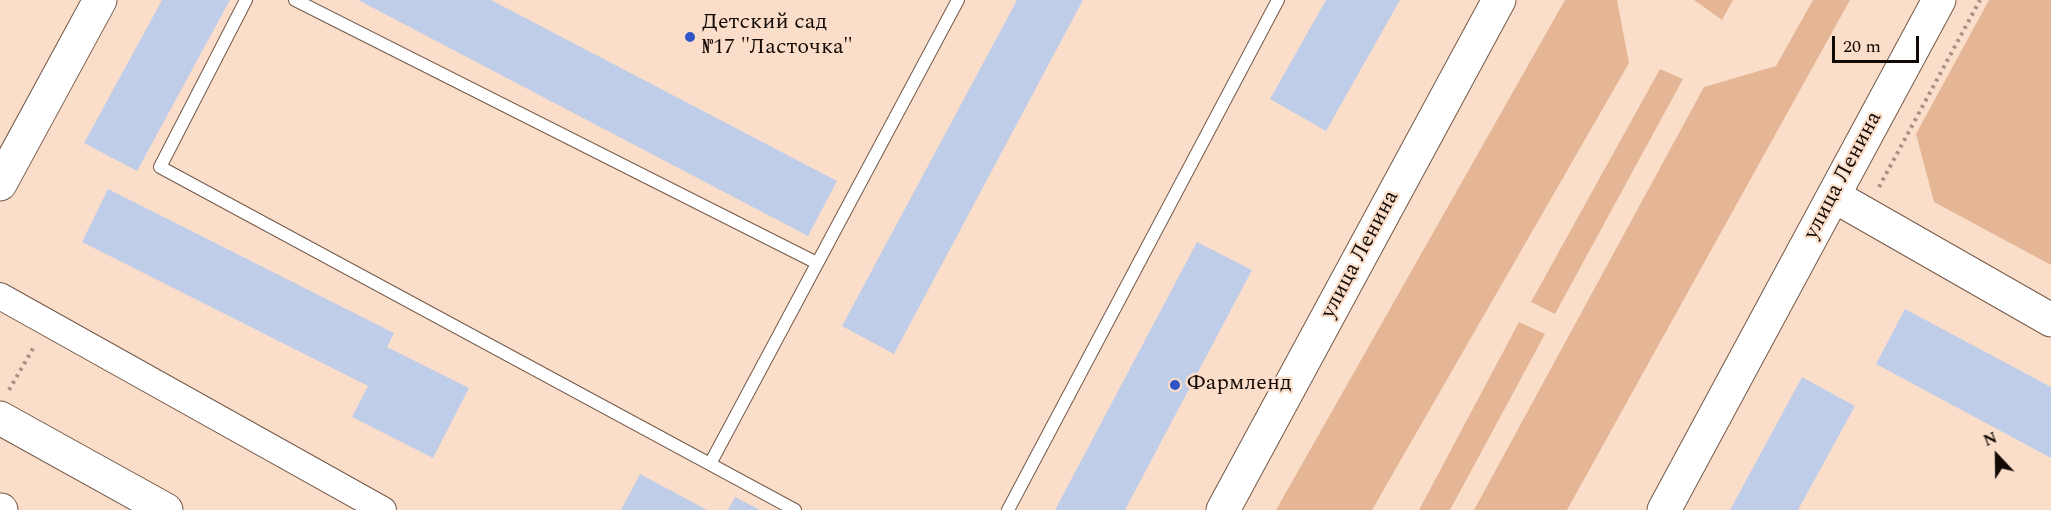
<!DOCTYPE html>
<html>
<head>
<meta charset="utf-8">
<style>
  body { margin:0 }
  #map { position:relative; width:2051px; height:510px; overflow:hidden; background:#fbdeca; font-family:Spectral,serif }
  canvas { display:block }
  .north { position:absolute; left:1967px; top:426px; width:60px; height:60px; -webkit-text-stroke:4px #fbdeca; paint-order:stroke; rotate:338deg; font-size:16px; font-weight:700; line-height:24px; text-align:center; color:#130a05 }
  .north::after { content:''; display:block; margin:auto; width:21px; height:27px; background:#130a05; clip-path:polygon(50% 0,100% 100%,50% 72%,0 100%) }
  .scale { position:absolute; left:1832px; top:36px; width:87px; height:27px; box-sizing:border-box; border:3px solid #130a05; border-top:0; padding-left:8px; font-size:18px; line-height:21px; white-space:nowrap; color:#130a05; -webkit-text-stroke:4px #fbdeca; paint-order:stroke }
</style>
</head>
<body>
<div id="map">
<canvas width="2051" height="510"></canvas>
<div class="north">N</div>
<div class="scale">20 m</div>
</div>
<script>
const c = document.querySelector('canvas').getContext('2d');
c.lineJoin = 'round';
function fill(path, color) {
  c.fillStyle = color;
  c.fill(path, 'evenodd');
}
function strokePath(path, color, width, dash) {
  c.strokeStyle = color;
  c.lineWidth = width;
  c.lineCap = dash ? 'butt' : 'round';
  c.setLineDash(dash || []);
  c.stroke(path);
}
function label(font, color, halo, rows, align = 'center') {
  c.font = font + ' Spectral,serif';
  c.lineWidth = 4.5;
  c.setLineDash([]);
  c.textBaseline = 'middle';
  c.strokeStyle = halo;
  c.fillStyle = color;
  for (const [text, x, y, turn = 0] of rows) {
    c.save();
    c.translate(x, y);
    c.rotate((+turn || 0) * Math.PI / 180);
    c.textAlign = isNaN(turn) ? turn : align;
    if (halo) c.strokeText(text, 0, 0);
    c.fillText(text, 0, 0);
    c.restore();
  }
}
const green = new Path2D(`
  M 1565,0 L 1617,0 L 1629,63 L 1372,510 L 1276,510 Z
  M 1694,0 L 1733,0 L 1722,20 Z
  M 1813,0 L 1850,0 L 1567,510 L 1474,510 L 1704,87 L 1776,66 Z
  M 1989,0 L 2051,0 L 2051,265 L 1934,202 L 1916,134 Z
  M 1660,69 L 1683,79 L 1555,314 L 1531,302 Z
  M 1519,322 L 1545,334 L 1450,510 L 1419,510 Z`);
const building = new Path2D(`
  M 162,0 L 230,0 L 137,171 L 84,143 Z
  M 358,0 L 491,0 L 837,181 L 808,236 Z
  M 1017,0 L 1083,0 L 894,354 L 842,326 Z
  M 1326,0 L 1400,0 L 1326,131 L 1270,99 Z
  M 108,189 L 394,333 L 387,347 L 469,388 L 433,458 L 352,417 L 368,386 L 82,242 Z
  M 1197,242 L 1252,270 L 1125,510 L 1055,510 Z
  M 1905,309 L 2051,387 L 2051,458 L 1876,364 Z
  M 1802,377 L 1855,406 L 1798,510 L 1730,510 Z
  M 640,474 L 707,510 L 621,510 Z
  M 735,497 L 760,510 L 728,510 Z`);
const path = new Path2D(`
  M 1879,187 L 1980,0
  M 9,390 L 35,345`);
const lane = new Path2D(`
  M 246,0 L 160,167 L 795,510
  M 295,0 L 817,263
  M 710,464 L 958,0
  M 1008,510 L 1278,0`);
const street = new Path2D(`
  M 0,296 L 383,510`);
const secondary = new Path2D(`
  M 0,184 L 100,0
  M 1834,196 L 2051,320
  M 0,418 L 166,510
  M 0,510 L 1,510
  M 1223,510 L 1499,0
  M 1664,510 L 1939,0`);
const markers = [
  [690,37,6,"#3154c4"],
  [1175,385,6,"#3154c4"]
];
const poiNames = [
  ["Детский сад",702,24],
  ["№17 \"Ласточка\"",702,49],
  ["Фармленд",1187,385]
];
const streetNames = [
  ["улица Ленина",1844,176,-62],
  ["улица Ленина",1361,255,-62]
];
fill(green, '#e4b696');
fill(building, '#c0cde9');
strokePath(lane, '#725948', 14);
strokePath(street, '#725948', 28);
strokePath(secondary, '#725948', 35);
strokePath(path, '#a69182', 4, [3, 4.5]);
strokePath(lane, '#fff', 12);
strokePath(street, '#fff', 26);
strokePath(secondary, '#fff', 33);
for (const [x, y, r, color] of markers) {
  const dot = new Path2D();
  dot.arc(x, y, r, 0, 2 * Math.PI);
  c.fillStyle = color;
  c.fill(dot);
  strokePath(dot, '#fbdeca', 2);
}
label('22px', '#130a05', '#fbdeca', poiNames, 'left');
label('22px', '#130a05', '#fbdeca', streetNames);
</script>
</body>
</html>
